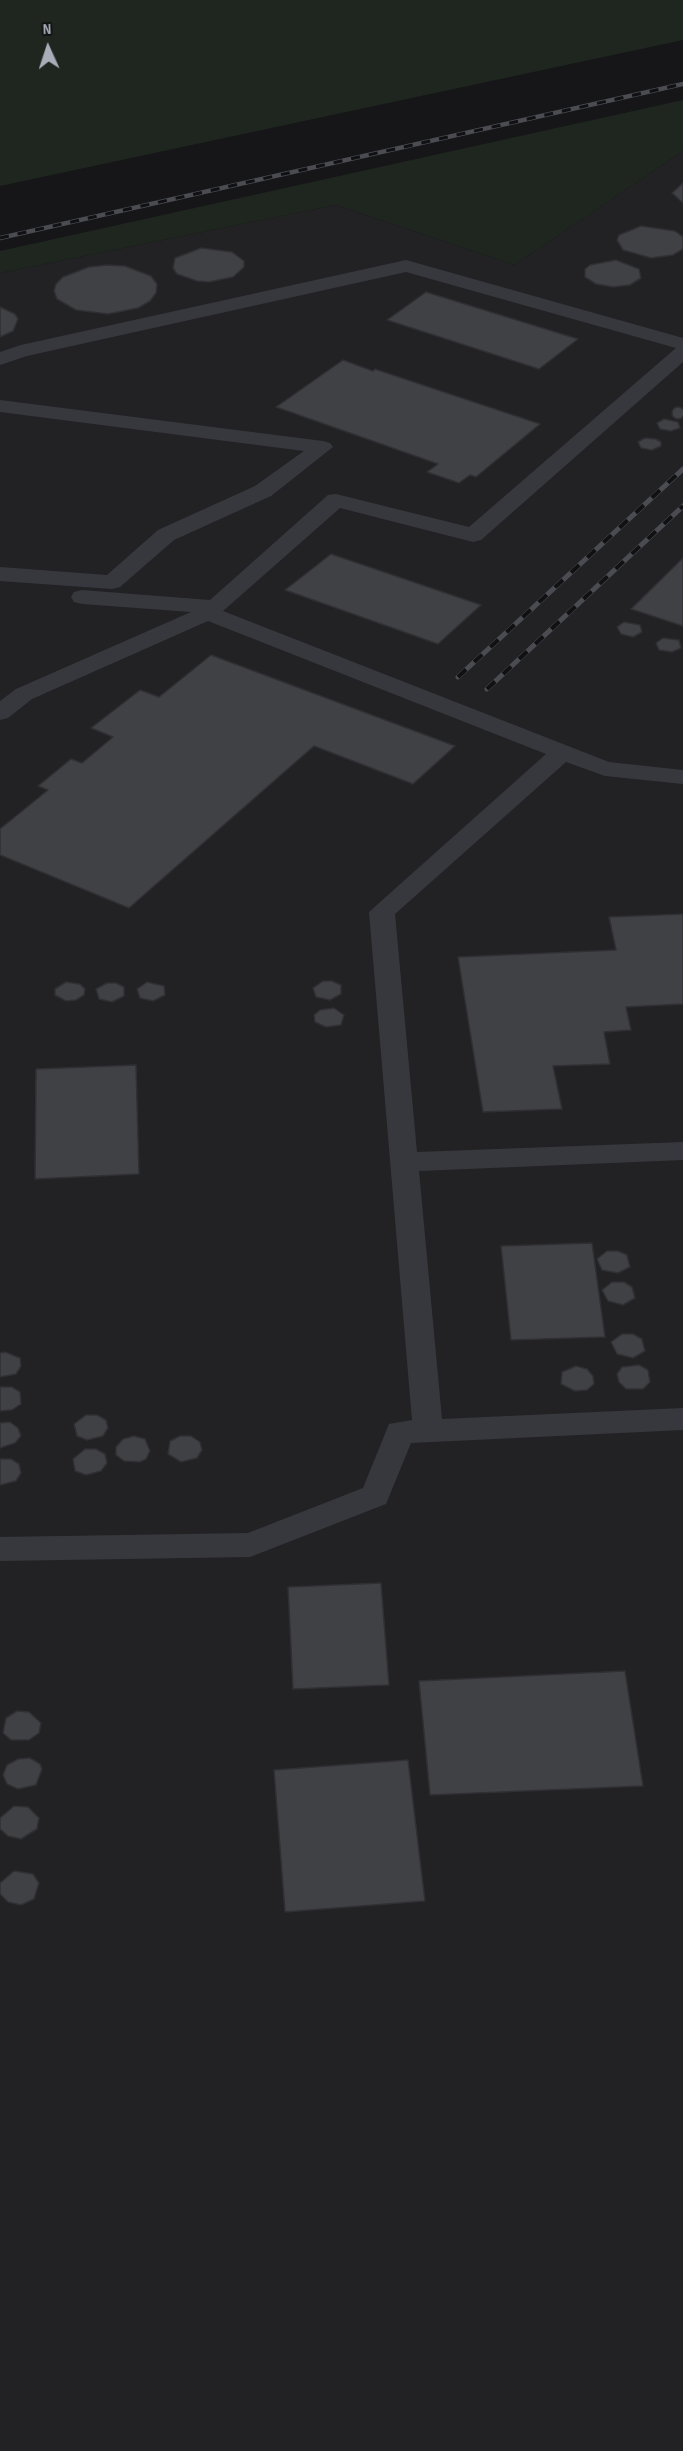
<!DOCTYPE html>
<html>
<head>
<meta charset="utf-8">
<style>
  body { margin:0 }
  #map { position:relative; width:683px; height:2451px; overflow:hidden; background:#161618; font-family:"Sofia Sans Condensed",sans-serif }
  canvas { display:block }
  .north { position:absolute; left:18px; top:18px; width:60px; height:60px; -webkit-text-stroke:4px #111113; paint-order:stroke; rotate:357deg; font-size:16px; font-weight:700; line-height:24px; text-align:center; color:#a8adb8 }
  .north::after { content:''; display:block; margin:auto; width:21px; height:27px; background:#a8adb8; clip-path:polygon(50% 0,100% 100%,50% 72%,0 100%) }
</style>
</head>
<body>
<div id="map">
<canvas width="683" height="2451"></canvas>
<div class="north">N</div>
</div>
<script>
const c = document.querySelector('canvas').getContext('2d');
c.lineJoin = 'round';
function fill(path, color) {
  c.fillStyle = color;
  c.fill(path, 'evenodd');
}
function strokePath(path, color, width, dash) {
  c.strokeStyle = color;
  c.lineWidth = width;
  c.lineCap = dash ? 'butt' : 'round';
  c.setLineDash(dash || []);
  c.stroke(path);
}
const built = new Path2D(`
  M 683,151 L 683,2451 L 0,2451 L 0,273 L 336,205 L 514,265 Z`);
const green = new Path2D(`
  M 0,0 L 683,0 L 683,40 L 0,186 Z
  M 683,100 L 683,151 L 514,265 L 336,205 L 0,273 L 0,251 Z`);
const building = new Path2D(`
  M 683,183 L 683,203 L 672,193 Z
  M 641,226 L 675,231 L 683,237 L 683,249 L 673,255 L 651,258 L 623,250 L 617,240 L 619,235 Z
  M 201,248 L 232,252 L 244,261 L 244,267 L 233,277 L 209,282 L 197,281 L 177,274 L 173,268 L 175,258 Z
  M 616,260 L 639,269 L 641,278 L 630,285 L 613,287 L 596,284 L 585,277 L 585,269 L 590,265 Z
  M 107,265 L 125,266 L 151,276 L 157,284 L 156,293 L 150,301 L 138,308 L 108,314 L 76,310 L 57,299 L 54,291 L 56,284 L 63,277 L 89,267 Z
  M 426,292 L 578,339 L 539,369 L 387,320 Z
  M 0,307 L 15,314 L 18,319 L 13,331 L 0,337 Z
  M 343,360 L 373,371 L 375,369 L 540,424 L 476,477 L 470,475 L 459,483 L 427,472 L 438,464 L 276,407 Z
  M672 413a6 6 0 1 1 12 0a6 6 0 1 1-12 0Z
  M 664,419 L 678,422 L 680,428 L 671,431 L 660,429 L 657,423 Z
  M 645,438 L 656,439 L 661,442 L 661,446 L 652,450 L 641,448 L 638,442 Z
  M 331,554 L 481,605 L 438,644 L 285,590 Z
  M 683,558 L 683,626 L 631,609 Z
  M 624,622 L 640,625 L 642,632 L 633,637 L 621,634 L 617,627 Z
  M 663,638 L 679,640 L 681,648 L 672,652 L 659,650 L 656,643 Z
  M 211,655 L 455,746 L 413,784 L 314,746 L 129,908 L 0,855 L 0,829 L 48,790 L 38,786 L 71,759 L 82,763 L 113,737 L 91,728 L 140,690 L 159,697 Z
  M 683,914 L 683,1004 L 626,1007 L 631,1030 L 604,1032 L 610,1064 L 553,1066 L 562,1109 L 483,1112 L 458,957 L 616,950 L 609,917 Z
  M 323,981 L 332,981 L 341,985 L 341,994 L 330,1000 L 316,997 L 313,988 Z
  M 66,982 L 80,984 L 85,989 L 84,995 L 76,1000 L 66,1001 L 55,995 L 55,989 Z
  M 147,982 L 164,986 L 165,995 L 153,1001 L 140,998 L 137,989 Z
  M 107,983 L 116,983 L 124,987 L 124,996 L 112,1002 L 99,999 L 96,989 Z
  M 334,1008 L 344,1015 L 341,1025 L 326,1027 L 315,1022 L 314,1015 L 320,1010 Z
  M 136,1065 L 139,1174 L 35,1179 L 36,1069 Z
  M 592,1243 L 605,1337 L 511,1340 L 501,1246 Z
  M 607,1251 L 618,1251 L 627,1255 L 630,1267 L 618,1273 L 602,1270 L 597,1259 Z
  M 612,1282 L 624,1282 L 632,1287 L 635,1298 L 623,1305 L 608,1301 L 602,1290 Z
  M 622,1334 L 633,1334 L 642,1339 L 645,1351 L 633,1358 L 617,1354 L 611,1342 Z
  M 5,1352 L 20,1358 L 21,1366 L 16,1374 L 0,1377 L 0,1353 Z
  M 639,1365 L 648,1370 L 650,1382 L 643,1389 L 626,1389 L 619,1382 L 617,1374 L 622,1367 Z
  M 576,1366 L 587,1369 L 593,1376 L 594,1384 L 587,1390 L 575,1391 L 561,1384 L 562,1372 Z
  M 0,1387 L 12,1387 L 20,1392 L 21,1404 L 12,1410 L 0,1411 Z
  M 86,1415 L 97,1415 L 106,1420 L 108,1428 L 103,1436 L 87,1440 L 77,1436 L 74,1424 Z
  M 10,1422 L 18,1428 L 21,1436 L 15,1443 L 0,1448 L 0,1423 Z
  M 134,1436 L 145,1439 L 150,1451 L 146,1459 L 140,1462 L 124,1461 L 116,1455 L 116,1447 L 123,1439 Z
  M 180,1436 L 191,1436 L 200,1442 L 202,1450 L 197,1458 L 181,1462 L 168,1454 L 170,1441 Z
  M 85,1449 L 96,1449 L 105,1454 L 107,1463 L 101,1471 L 86,1475 L 75,1471 L 73,1459 Z
  M 0,1459 L 11,1459 L 19,1464 L 21,1473 L 16,1481 L 0,1485 Z
  M 381,1583 L 389,1685 L 293,1689 L 288,1587 Z
  M 625,1671 L 643,1786 L 430,1795 L 419,1681 Z
  M 17,1711 L 29,1712 L 41,1723 L 39,1733 L 29,1740 L 11,1740 L 3,1733 L 6,1718 Z
  M 30,1758 L 40,1764 L 42,1769 L 36,1785 L 18,1789 L 7,1784 L 3,1775 L 7,1765 L 18,1759 Z
  M 408,1760 L 425,1901 L 285,1912 L 274,1770 Z
  M 14,1806 L 28,1807 L 39,1818 L 37,1829 L 21,1839 L 8,1836 L 0,1829 L 0,1818 Z
  M 14,1871 L 33,1874 L 39,1883 L 34,1899 L 21,1905 L 8,1902 L 0,1894 L 0,1883 Z`);
const lane = new Path2D(`
  M 406,260 L 683,338 L 683,362 L 481,540 L 473,542 L 340,508 L 223,611 L 609,762 L 683,770 L 683,784 L 605,776 L 566,762 L 395,914 L 417,1152 L 683,1142 L 683,1160 L 419,1171 L 442,1419 L 683,1408 L 683,1430 L 411,1443 L 386,1504 L 250,1557 L 0,1561 L 0,1537 L 248,1533 L 363,1488 L 389,1424 L 412,1420 L 369,912 L 546,754 L 208,621 L 32,699 L 8,718 L 0,720 L 0,701 L 16,689 L 191,612 L 82,604 L 74,602 L 71,597 L 74,592 L 82,590 L 210,600 L 328,495 L 336,494 L 469,527 L 676,348 L 406,272 L 27,356 L 0,365 L 0,352 L 21,345 Z
  M 0,400 L 323,441 L 330,443 L 333,447 L 271,496 L 174,540 L 120,587 L 112,589 L 0,581 L 0,567 L 107,575 L 158,530 L 255,486 L 304,451 L 0,412 Z`);
const railFar1 = new Path2D(`
  M 0,238 L 683,84`);
const rail = new Path2D(`
  M 458,677 L 683,469
  M 487,689 L 683,506`);
fill(built, '#222225');
fill(green, '#1e261f');
fill(building, '#404145');
strokePath(building, '#303034', 1.5);
fill(lane, '#37383d');
strokePath(railFar1, '#4a4c52', 4.5);
strokePath(rail, '#4a4c52', 5);
strokePath(railFar1, '#111113', 3, [9]);
strokePath(rail, '#111113', 4, [11]);
</script>
</body>
</html>
